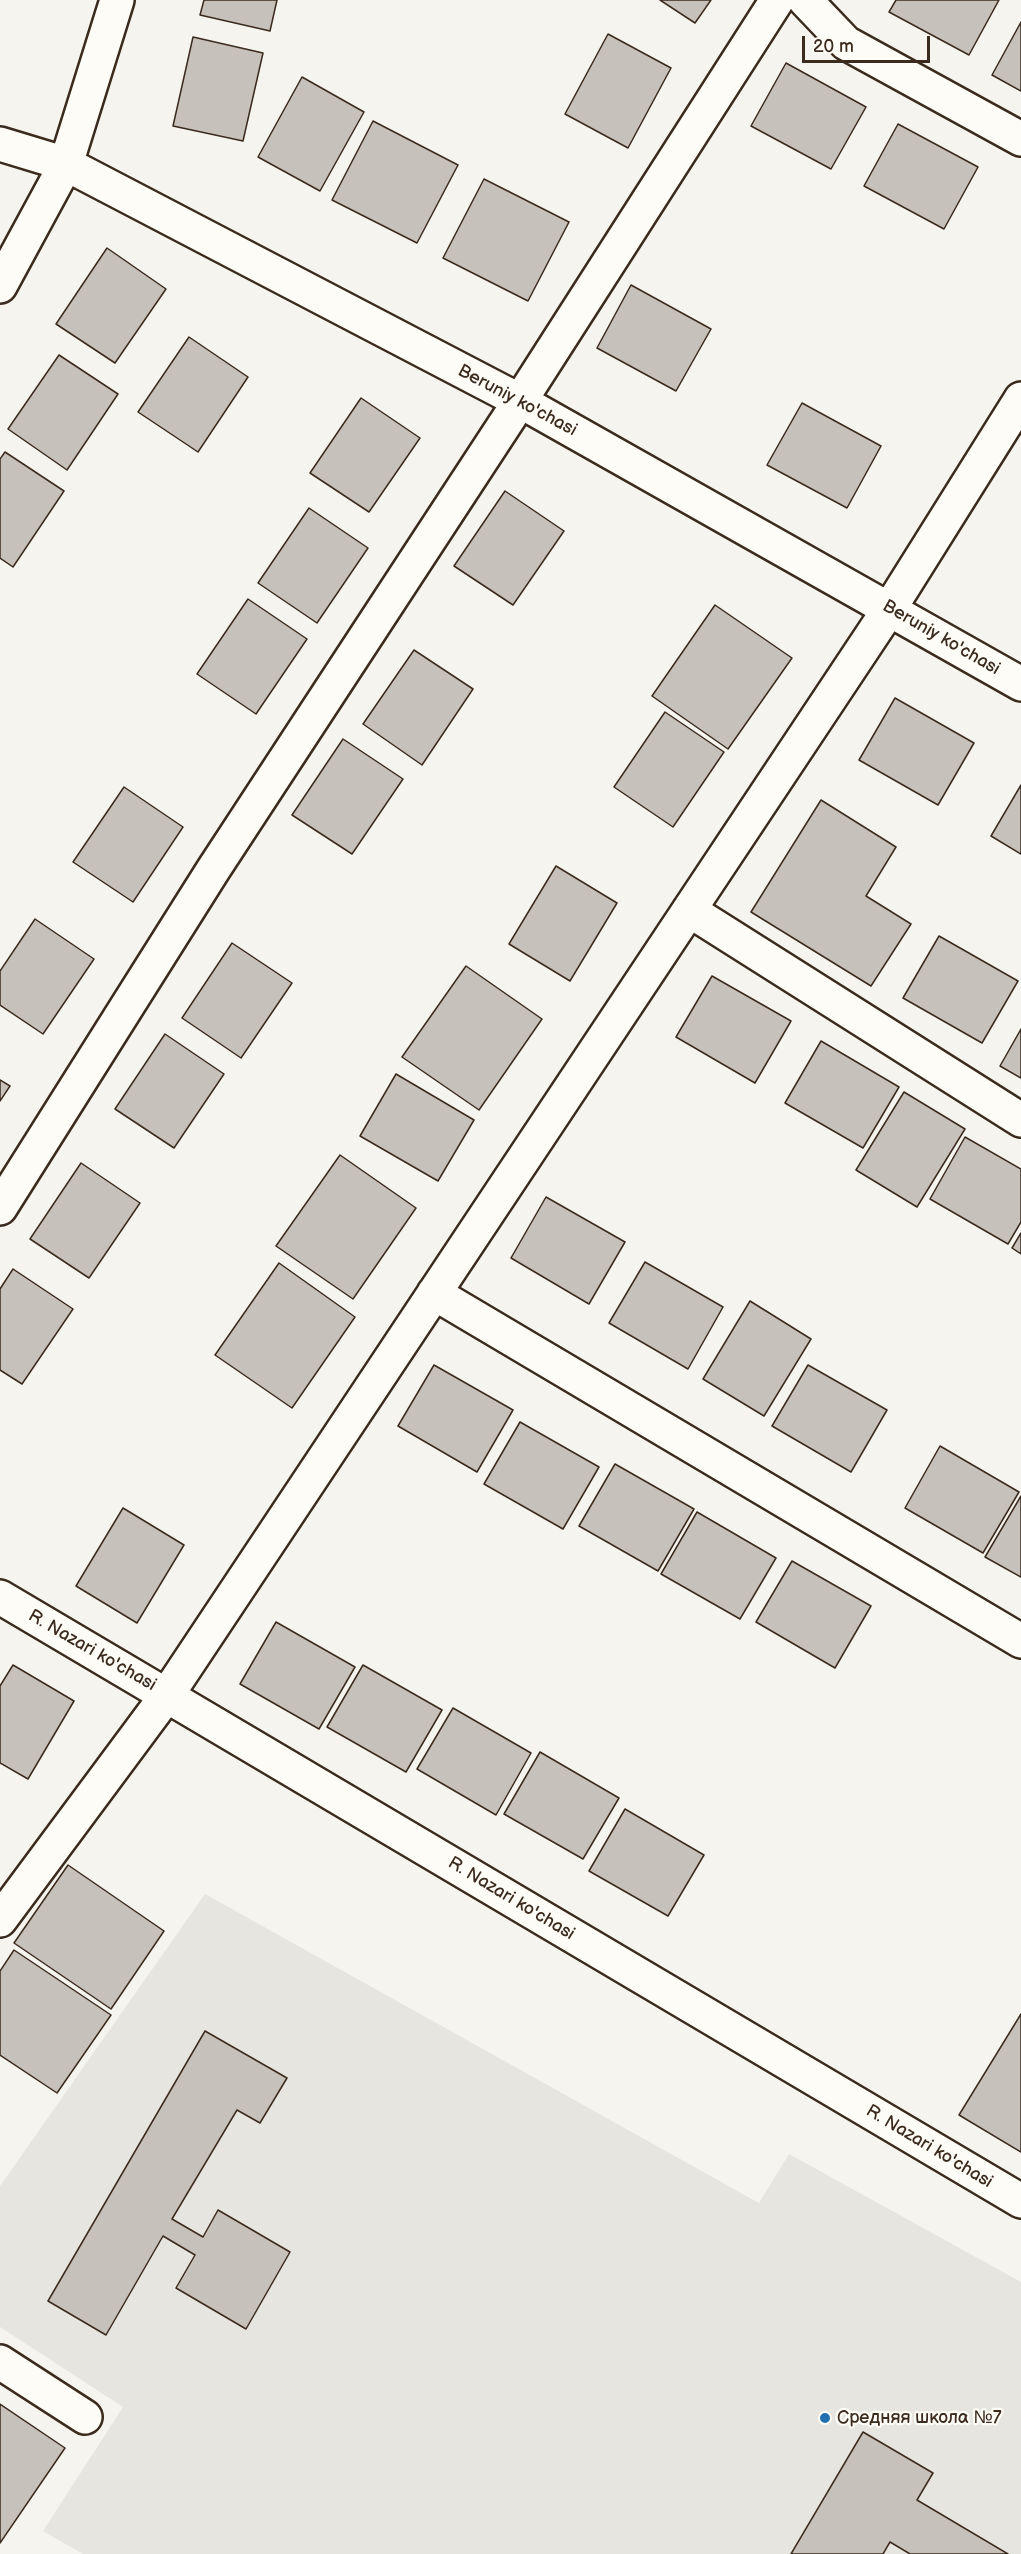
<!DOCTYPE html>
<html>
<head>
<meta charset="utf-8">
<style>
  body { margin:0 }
  #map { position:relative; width:1021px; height:2554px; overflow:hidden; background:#f5f4ee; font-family:"Balsamiq Sans",sans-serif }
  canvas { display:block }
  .scale { position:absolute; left:802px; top:36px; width:128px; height:27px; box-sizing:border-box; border:3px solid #3b2a1e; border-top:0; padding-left:8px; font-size:18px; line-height:21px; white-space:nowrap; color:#3b2a1e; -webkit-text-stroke:4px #fdfcf7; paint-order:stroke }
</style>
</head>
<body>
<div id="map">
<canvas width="1021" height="2554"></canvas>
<div class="scale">20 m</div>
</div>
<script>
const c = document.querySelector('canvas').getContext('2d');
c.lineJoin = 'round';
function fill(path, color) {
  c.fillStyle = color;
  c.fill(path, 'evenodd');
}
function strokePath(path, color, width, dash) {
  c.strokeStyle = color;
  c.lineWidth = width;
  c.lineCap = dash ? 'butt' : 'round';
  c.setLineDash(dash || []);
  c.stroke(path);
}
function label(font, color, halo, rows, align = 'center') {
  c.font = font + ' "Balsamiq Sans",sans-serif';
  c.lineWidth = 4.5;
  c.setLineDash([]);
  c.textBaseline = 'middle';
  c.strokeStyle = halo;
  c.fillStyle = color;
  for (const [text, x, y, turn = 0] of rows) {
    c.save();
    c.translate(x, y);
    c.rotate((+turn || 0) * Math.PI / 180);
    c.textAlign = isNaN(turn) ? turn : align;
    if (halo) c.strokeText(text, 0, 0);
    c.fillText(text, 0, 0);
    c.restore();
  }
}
const built = new Path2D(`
  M 205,1894 L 759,2203 L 789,2154 L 1021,2282 L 1021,2554 L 83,2554 L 43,2531 L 123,2407 L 0,2327 L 0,2186 Z`);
const building = new Path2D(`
  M 204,0 L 277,0 L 270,31 L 200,15 Z
  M 660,0 L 711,0 L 695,23 Z
  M 896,0 L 999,0 L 969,55 L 889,12 Z
  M 1021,22 L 1021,91 L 992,75 Z
  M 608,34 L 671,68 L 628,148 L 565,114 Z
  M 193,37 L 263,53 L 243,141 L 173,126 Z
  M 786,63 L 866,107 L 831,169 L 751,126 Z
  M 302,77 L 364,112 L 320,191 L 258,157 Z
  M 373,121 L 458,165 L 417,243 L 332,200 Z
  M 898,124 L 978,167 L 944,229 L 864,186 Z
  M 484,179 L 569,222 L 528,301 L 443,258 Z
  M 107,248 L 166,289 L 115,363 L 56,324 Z
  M 631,285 L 711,329 L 676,391 L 597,348 Z
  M 189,337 L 248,377 L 198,452 L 138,412 Z
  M 59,355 L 118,394 L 67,470 L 8,429 Z
  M 361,398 L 420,438 L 369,512 L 310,473 Z
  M 802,403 L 881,446 L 847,508 L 767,465 Z
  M 5,452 L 64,491 L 13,567 L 0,558 L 0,459 Z
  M 505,491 L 564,531 L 513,605 L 454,566 Z
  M 309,508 L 368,548 L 317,623 L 258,583 Z
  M 248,599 L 307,639 L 256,714 L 197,674 Z
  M 715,605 L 792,658 L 728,749 L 652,696 Z
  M 414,650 L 473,689 L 422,765 L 363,724 Z
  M 895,698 L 974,743 L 938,805 L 859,760 Z
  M 665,712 L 724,752 L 673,827 L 614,787 Z
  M 343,739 L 403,779 L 352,854 L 292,815 Z
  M 1021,785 L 1021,854 L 991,836 Z
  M 124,787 L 183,827 L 133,902 L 73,862 Z
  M 821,800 L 896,847 L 866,896 L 911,924 L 871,986 L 751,912 Z
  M 556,866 L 617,903 L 570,981 L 509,944 Z
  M 35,919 L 94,959 L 43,1034 L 0,1005 L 0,971 Z
  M 939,936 L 1018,981 L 982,1043 L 903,998 Z
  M 232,943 L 292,983 L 241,1058 L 182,1018 Z
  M 466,966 L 542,1019 L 479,1110 L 402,1057 Z
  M 712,976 L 791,1021 L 755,1083 L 676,1037 Z
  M 1021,1029 L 1021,1078 L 1000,1066 Z
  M 165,1034 L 224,1074 L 174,1148 L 115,1109 Z
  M 821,1041 L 899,1087 L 863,1148 L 785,1103 Z
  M 396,1074 L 474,1120 L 438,1181 L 360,1136 Z
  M 0,1080 L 10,1086 L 0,1101 Z
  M 904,1092 L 965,1129 L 917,1207 L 856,1170 Z
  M 965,1137 L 1021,1169 L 1021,1222 L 1008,1244 L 930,1199 Z
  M 340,1155 L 416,1208 L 353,1299 L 276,1246 Z
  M 81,1163 L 140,1203 L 89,1278 L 30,1239 Z
  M 546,1197 L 625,1242 L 589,1304 L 511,1258 Z
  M 1021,1233 L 1021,1254 L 1012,1248 Z
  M 645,1262 L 723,1307 L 688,1369 L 609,1323 Z
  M 279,1263 L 355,1317 L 292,1408 L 215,1355 Z
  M 13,1269 L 73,1309 L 22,1384 L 0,1370 L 0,1289 Z
  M 750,1301 L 811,1339 L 764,1416 L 703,1379 Z
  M 434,1365 L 513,1410 L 477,1472 L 398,1426 Z
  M 808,1365 L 887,1410 L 851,1472 L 772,1426 Z
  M 520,1422 L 599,1467 L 563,1529 L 484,1484 Z
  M 940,1446 L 1019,1492 L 983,1553 L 905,1508 Z
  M 615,1464 L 694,1509 L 658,1571 L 579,1526 Z
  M 1021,1496 L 1021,1577 L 985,1557 Z
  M 123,1508 L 184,1545 L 137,1623 L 76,1586 Z
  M 697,1512 L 776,1558 L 740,1619 L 661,1574 Z
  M 792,1561 L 871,1606 L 835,1668 L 756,1622 Z
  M 276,1622 L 355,1667 L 319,1729 L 240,1684 Z
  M 13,1665 L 74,1701 L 28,1779 L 0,1763 L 0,1686 Z
  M 363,1665 L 442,1710 L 406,1772 L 327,1727 Z
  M 453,1708 L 531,1753 L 496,1815 L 417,1769 Z
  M 540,1752 L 619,1798 L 583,1859 L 504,1814 Z
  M 625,1809 L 704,1855 L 668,1916 L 589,1871 Z
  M 68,1865 L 164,1931 L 111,2009 L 14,1943 Z
  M 14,1950 L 111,2015 L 57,2093 L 0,2055 L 0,1971 Z
  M 1021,2014 L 1021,2152 L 959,2115 Z
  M 205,2031 L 287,2078 L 260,2123 L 237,2110 L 172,2219 L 203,2237 L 218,2210 L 290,2252 L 246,2329 L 176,2288 L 195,2255 L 163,2236 L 106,2335 L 48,2301 Z
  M 0,2404 L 65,2448 L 0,2543 Z
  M 863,2432 L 933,2473 L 917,2500 L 1008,2554 L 910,2554 L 890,2542 L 883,2554 L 791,2554 Z`);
const minor = new Path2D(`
  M 805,0 L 846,43 L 1021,139
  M 0,286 L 66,164 L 117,0
  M 689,910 L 1021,1120
  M 0,1208 L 213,870 L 520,401 L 777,0
  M 434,1293 L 1021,1641
  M 0,1597 L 1021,2201
  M 0,1920 L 167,1695 L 890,608 L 1021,399
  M 0,2362 L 85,2417`);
const tertiary = new Path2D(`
  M 0,144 L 66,164 L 520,401 L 1021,684`);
const markers = [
  [825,2418,6,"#1f6fb2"]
];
const streetNames = [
  ["Beruniy ko'chasi",517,401,28],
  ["Beruniy ko'chasi",941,638,30],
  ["R. Nazari ko'chasi",92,1651,30],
  ["R. Nazari ko'chasi",511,1899,31],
  ["R. Nazari ko'chasi",929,2147,31]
];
const poiNames = [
  ["Средняя школа №7",837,2418]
];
fill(built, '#e7e5df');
fill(building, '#c7c1bb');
strokePath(building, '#3b2a1e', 1.5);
strokePath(minor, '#3b2a1e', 38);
strokePath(tertiary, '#3b2a1e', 38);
strokePath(minor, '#fdfcf7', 33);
strokePath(tertiary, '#fdfcf7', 33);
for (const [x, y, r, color] of markers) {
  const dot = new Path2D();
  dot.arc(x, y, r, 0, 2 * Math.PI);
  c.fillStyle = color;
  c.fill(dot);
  strokePath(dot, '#fdfcf7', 2);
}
label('18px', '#3b2a1e', '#fdfcf7', streetNames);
label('18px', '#3b2a1e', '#fdfcf7', poiNames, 'left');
</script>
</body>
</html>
